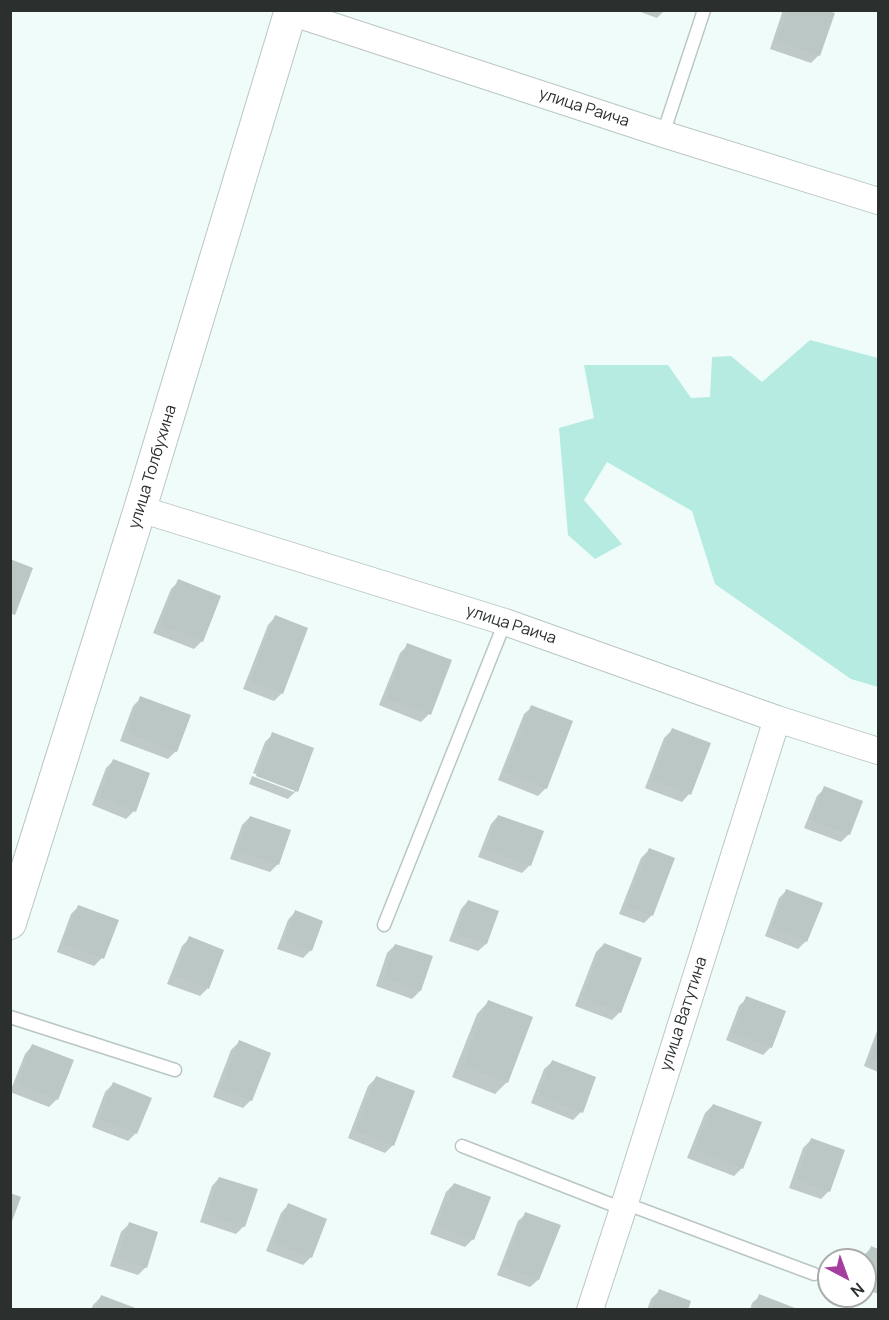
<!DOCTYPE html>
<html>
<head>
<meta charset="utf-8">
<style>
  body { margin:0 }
  #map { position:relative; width:889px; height:1320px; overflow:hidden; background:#effcf9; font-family:Manrope,sans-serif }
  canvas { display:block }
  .frame { position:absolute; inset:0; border:12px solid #2b302f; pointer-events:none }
  .north { position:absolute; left:817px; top:1248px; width:60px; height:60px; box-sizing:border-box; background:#fff; border:2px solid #aaacac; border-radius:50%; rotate:139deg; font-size:16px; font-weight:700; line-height:24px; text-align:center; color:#2b302f }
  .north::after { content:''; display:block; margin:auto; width:21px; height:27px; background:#a63ea0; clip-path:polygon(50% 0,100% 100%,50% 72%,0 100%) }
</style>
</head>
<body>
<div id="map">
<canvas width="889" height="1320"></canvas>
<div class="frame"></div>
<div class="north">N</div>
</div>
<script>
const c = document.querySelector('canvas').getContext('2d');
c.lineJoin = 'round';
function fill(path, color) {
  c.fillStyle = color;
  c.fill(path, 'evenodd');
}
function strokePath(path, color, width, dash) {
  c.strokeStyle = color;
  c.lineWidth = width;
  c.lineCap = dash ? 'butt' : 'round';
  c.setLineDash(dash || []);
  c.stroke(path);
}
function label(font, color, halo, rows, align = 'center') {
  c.font = font + ' Manrope,sans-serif';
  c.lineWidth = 4.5;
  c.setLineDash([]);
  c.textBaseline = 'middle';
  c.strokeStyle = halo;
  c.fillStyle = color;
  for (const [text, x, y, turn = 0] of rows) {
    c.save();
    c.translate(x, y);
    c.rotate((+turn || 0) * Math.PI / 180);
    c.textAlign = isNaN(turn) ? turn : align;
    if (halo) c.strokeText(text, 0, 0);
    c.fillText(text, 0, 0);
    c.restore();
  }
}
const green = new Path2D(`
  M 810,340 L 878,358 L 878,687 L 851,679 L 715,584 L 692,511 L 607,462 L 584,500 L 622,544 L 595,559 L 568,535 L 559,428 L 594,418 L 584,365 L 668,365 L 691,398 L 710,397 L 712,357 L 731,356 L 762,382 Z`);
const shadow = new Path2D(`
  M 635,10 L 665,10 L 657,18 Z
  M 783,10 L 821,10 L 819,55 L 811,63 L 770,49 Z
  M 179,581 L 202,641 L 194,649 L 153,633 L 171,589 Z
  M 275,617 L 282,693 L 274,701 L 243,689 L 268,625 Z
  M 408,645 L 429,714 L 421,722 L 379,705 L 400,653 Z
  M 141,698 L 176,751 L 168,759 L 120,741 L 133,706 Z
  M 532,707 L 546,788 L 538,796 L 498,780 L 524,714 Z
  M 672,730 L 689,794 L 682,802 L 645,788 L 664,738 Z
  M 273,734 L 296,791 L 288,799 L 249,784 L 252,776 L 294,792 L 294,789 L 253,773 L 265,742 Z
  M 114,760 L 134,811 L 126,819 L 92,805 L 106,768 Z
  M 825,788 L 849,834 L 841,842 L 804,828 L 817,796 Z
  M 498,816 L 530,865 L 522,873 L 478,857 L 491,824 Z
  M 250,817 L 278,864 L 270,872 L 230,859 L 242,825 Z
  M 649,850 L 674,859 L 651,916 L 644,923 L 619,914 L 641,858 Z
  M 787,890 L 806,941 L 798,949 L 765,936 L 779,898 Z
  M 468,901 L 497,912 L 486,944 L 478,951 L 449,941 L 461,909 Z
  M 79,906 L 117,921 L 102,958 L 94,966 L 57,952 L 71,914 Z
  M 295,912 L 311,950 L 303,958 L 277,949 L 288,920 Z
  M 190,938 L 222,950 L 207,989 L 200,996 L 167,984 L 182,946 Z
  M 604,944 L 620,1012 L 612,1020 L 575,1006 L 596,952 Z
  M 395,945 L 431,957 L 420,991 L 412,999 L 376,986 L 387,953 Z
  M 747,998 L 771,1047 L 763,1055 L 726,1040 L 739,1006 Z
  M 488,1002 L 507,1082 L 495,1094 L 452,1077 L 477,1014 Z
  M 878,1028 L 878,1072 L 864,1066 Z
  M 239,1042 L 251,1100 L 243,1108 L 213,1097 L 231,1050 Z
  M 32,1046 L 57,1099 L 49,1107 L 10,1092 L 25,1054 Z
  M 552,1062 L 581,1112 L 573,1120 L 531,1103 L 544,1069 Z
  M 376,1078 L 393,1145 L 385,1153 L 348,1138 L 368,1086 Z
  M 113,1084 L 136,1133 L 128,1141 L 92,1127 L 105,1092 Z
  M 713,1105 L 742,1168 L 734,1176 L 687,1158 L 705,1113 Z
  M 811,1140 L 829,1191 L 821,1199 L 789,1188 L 803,1148 Z
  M 219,1178 L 244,1226 L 236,1234 L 200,1222 L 212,1186 Z
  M 454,1184 L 473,1239 L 465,1247 L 430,1234 L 446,1192 Z
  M 288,1205 L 311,1257 L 303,1265 L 266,1251 L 281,1213 Z
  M 526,1214 L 538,1280 L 530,1287 L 497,1275 L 518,1221 Z
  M 129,1224 L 146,1267 L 138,1275 L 110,1266 L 121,1232 Z
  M 871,1248 L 878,1250 L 878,1294 L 865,1289 L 865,1260 L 862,1260 L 863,1256 Z
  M 659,1291 L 686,1310 L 647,1310 L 651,1299 Z
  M 760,1296 L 793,1310 L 750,1310 L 752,1303 Z
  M 101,1297 L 134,1309 L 91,1310 L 93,1305 Z`);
const building = new Path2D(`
  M 787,10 L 826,10 L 835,13 L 820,56 L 777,41 Z
  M 10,559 L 33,568 L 15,615 L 10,613 Z
  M 178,579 L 221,596 L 203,642 L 160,625 Z
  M 275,615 L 308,628 L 283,694 L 250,681 Z
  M 407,643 L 452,660 L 431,715 L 386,698 Z
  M 140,696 L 191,715 L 177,752 L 127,733 Z
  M 531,705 L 573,721 L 547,789 L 505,773 Z
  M 672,728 L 711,743 L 691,795 L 652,780 Z
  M 272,732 L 314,748 L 298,792 L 256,776 Z
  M 113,759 L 150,773 L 136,812 L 99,797 Z
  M 824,786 L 863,801 L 850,835 L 811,820 Z
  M 498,815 L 544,831 L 531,866 L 485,850 Z
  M 250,816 L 291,830 L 279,865 L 237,851 Z
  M 649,848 L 675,858 L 653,916 L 626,906 Z
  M 786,889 L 823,903 L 807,942 L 771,928 Z
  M 468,900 L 499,911 L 487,944 L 456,934 Z
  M 78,905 L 119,920 L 104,959 L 63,944 Z
  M 295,910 L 323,921 L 312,951 L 284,941 Z
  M 189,936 L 224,950 L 209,989 L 174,976 Z
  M 604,943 L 642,958 L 621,1013 L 582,998 Z
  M 395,944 L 433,956 L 421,991 L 383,978 Z
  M 746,996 L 786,1011 L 772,1048 L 732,1033 Z
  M 488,1000 L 533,1017 L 508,1083 L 463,1066 Z
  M 878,1038 L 878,1061 L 871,1058 Z
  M 239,1040 L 271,1053 L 252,1101 L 220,1089 Z
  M 32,1044 L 74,1060 L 58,1100 L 17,1084 Z
  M 552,1060 L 596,1077 L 583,1113 L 538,1096 Z
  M 376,1076 L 415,1091 L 394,1146 L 355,1131 Z
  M 113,1082 L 152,1098 L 137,1134 L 99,1119 Z
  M 713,1104 L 762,1122 L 743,1169 L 694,1150 Z
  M 811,1138 L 845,1150 L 830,1192 L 796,1180 Z
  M 219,1177 L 258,1189 L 245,1227 L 207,1215 Z
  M 454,1183 L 491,1197 L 474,1240 L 437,1226 Z
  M 10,1193 L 21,1197 L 11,1224 L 10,1224 Z
  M 288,1203 L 327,1219 L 312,1258 L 273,1243 Z
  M 525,1212 L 561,1225 L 539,1280 L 504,1267 Z
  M 129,1222 L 158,1232 L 147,1268 L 117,1259 Z
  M 871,1246 L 878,1249 L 878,1284 L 865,1279 L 865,1262 Z
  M 659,1289 L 691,1301 L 688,1310 L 651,1310 Z
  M 759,1294 L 795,1308 L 794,1310 L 753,1310 Z
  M 101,1295 L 138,1309 L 138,1310 L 95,1310 Z`);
const service = new Path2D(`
  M 663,134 L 704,10
  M 384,925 L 505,622
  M 10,1017 L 175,1070
  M 462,1146 L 623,1209
  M 624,1203 L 814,1274`);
const minor = new Path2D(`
  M 290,12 L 663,134 L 878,201
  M 140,509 L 505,622 L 777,719 L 878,751
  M 590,1310 L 623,1209 L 777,719`);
const tertiary = new Path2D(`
  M 10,923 L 140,509 L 291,10`);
const streetNames = [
  ["улица Раича",584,108,18],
  ["улица Толбухина",153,467,-73],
  ["улица Раича",511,625,18],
  ["улица Ватутина",684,1014,-72]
];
fill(green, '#b5ebe0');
fill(shadow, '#0003');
fill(building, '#bac7c4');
strokePath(service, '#b9c6c3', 15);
strokePath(minor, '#b9c6c3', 28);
strokePath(tertiary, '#b9c6c3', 34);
strokePath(service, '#fff', 12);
strokePath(minor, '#fff', 26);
strokePath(tertiary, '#fff', 32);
label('16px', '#2b302f', '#fff', streetNames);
</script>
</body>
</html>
